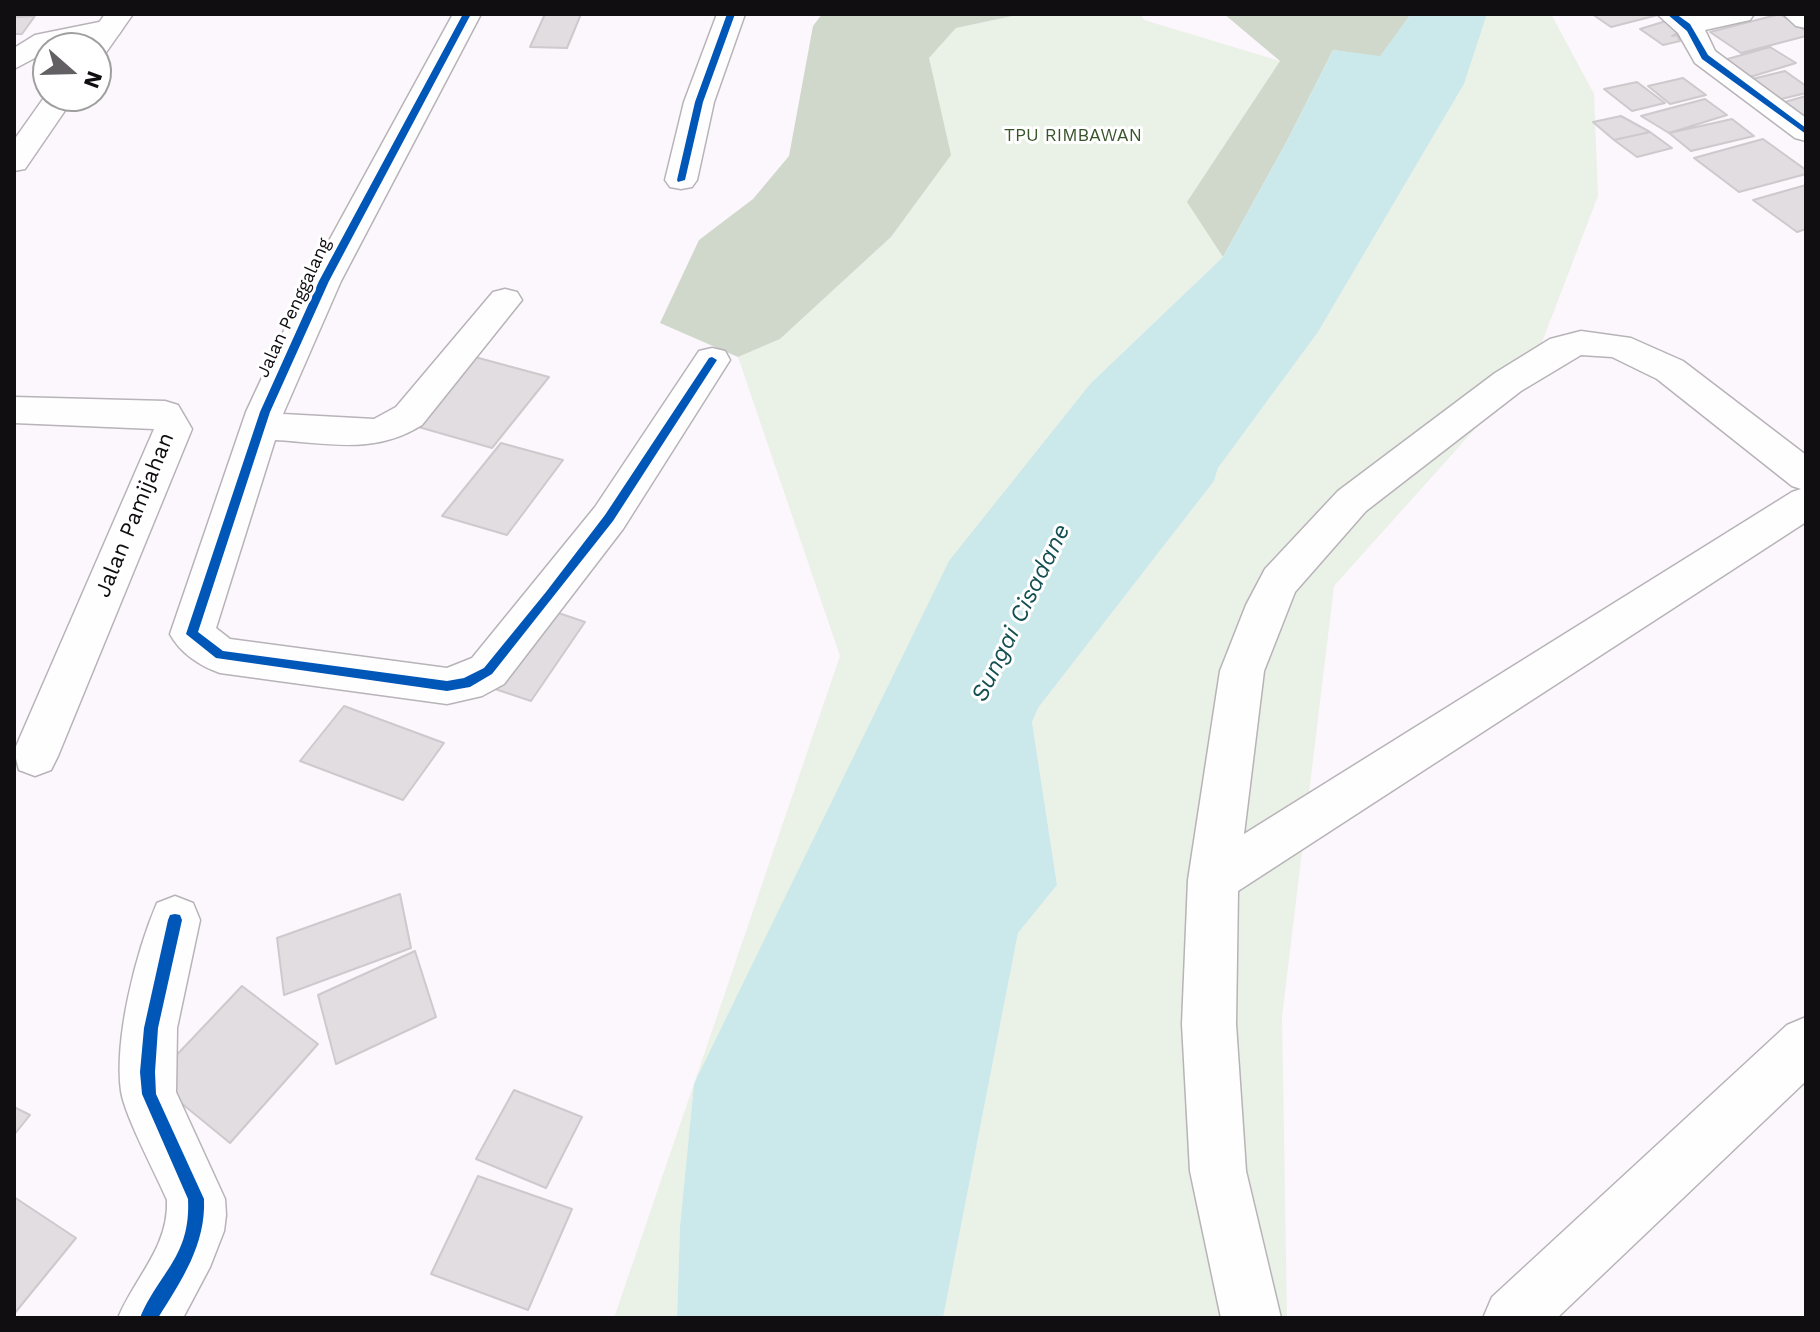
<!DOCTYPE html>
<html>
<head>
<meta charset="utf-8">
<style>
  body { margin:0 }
  #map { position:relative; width:1820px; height:1332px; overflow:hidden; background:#fcf7fc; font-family:"Work Sans",sans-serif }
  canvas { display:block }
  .frame { position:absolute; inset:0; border:16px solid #110e12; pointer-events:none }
  .north { position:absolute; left:32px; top:32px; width:80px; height:80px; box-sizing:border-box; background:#fff; border:2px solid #a09fa0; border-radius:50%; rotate:110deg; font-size:22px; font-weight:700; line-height:32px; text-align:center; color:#110e12 }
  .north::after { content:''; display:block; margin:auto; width:28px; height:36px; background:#636064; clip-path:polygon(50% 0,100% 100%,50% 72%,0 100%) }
</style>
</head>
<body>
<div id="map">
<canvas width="1820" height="1332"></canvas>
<div class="frame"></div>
<div class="north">N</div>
</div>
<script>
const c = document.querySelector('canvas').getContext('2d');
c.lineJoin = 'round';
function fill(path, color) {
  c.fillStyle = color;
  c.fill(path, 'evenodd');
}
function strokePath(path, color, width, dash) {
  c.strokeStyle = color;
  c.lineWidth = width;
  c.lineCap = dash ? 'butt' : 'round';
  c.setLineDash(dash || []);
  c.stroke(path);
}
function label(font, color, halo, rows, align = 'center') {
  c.font = font + ' "Work Sans",sans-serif';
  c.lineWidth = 6;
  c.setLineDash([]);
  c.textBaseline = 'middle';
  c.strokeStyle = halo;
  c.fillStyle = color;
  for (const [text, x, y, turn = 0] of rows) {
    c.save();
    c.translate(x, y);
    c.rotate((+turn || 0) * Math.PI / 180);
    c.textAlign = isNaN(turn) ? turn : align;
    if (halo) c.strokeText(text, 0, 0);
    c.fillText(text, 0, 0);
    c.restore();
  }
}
const green = new Path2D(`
  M 1022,14 L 1141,14 L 1144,20 L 1280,61 L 1255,100 L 1215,243 L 1223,257 L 1091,383 L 694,1084 L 680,1226 L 677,1318 L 614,1318 L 840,656 L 738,357 L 780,339 L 891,237 L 950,155 L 928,59 L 956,28 Z
  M 1487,14 L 1551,14 L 1594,94 L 1598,196 L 1534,363 L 1334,586 L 1282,1017 L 1287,1318 L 943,1318 L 1018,933 L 1057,885 L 1032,722 L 1038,708 L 1214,481 L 1218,468 L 1318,332 L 1464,84 Z`);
const forest = new Path2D(`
  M 822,14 L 1022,14 L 956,28 L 929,58 L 951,155 L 891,237 L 780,339 L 738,357 L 660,323 L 699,240 L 753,199 L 789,156 L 813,26 Z
  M 1224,14 L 1411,14 L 1380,57 L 1333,50 L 1287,141 L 1223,257 L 1187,202 L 1280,61 Z`);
const water = new Path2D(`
  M 1411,14 L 1487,14 L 1464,84 L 1318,332 L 1218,468 L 1214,481 L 1038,708 L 1032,722 L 1057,885 L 1018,933 L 943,1318 L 677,1318 L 680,1226 L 694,1084 L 949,561 L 1091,383 L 1223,257 L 1287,141 L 1333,50 L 1380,56 Z`);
const building = new Path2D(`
  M 545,14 L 581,14 L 567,48 L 530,47 Z
  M 1592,14 L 1656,14 L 1658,15 L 1611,27 Z
  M 1780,14 L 1806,31 L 1806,36 L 1741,53 L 1710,32 Z
  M 35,16 L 22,34 L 14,34 L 14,17 Z
  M 1666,21 L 1680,31 L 1672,36 L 1677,35 L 1680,41 L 1663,45 L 1640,29 Z
  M 1770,47 L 1796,63 L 1750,77 L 1724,60 Z
  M 1785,71 L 1806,86 L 1806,93 L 1777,100 L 1748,80 Z
  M 1683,78 L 1706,95 L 1670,104 L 1648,86 Z
  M 1637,82 L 1665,103 L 1632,111 L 1604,89 Z
  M 1806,96 L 1806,120 L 1781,103 Z
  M 1705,99 L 1727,115 L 1669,133 L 1641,116 Z
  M 1621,116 L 1650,132 L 1614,140 L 1593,122 Z
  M 1732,119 L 1754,136 L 1691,151 L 1669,133 Z
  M 1650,132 L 1672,148 L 1637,157 L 1614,140 Z
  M 1763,139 L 1806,170 L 1806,174 L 1739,192 L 1694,158 Z
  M 1806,185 L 1806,229 L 1797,232 L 1753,200 Z
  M 475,357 L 549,377 L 492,448 L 415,426 Z
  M 501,443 L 563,460 L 507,535 L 442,516 Z
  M 544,608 L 585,622 L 531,701 L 489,687 Z
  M 344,706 L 444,743 L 403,800 L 300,761 Z
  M 400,894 L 411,948 L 284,995 L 277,938 Z
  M 415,951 L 436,1017 L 336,1064 L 318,995 Z
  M 242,986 L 318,1044 L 230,1143 L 153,1080 Z
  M 514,1090 L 582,1117 L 546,1188 L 476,1159 Z
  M 14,1107 L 30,1115 L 14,1135 Z
  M 478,1176 L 572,1209 L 528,1310 L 431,1274 Z
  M 14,1197 L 76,1238 L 14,1314 Z`);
const minor = new Path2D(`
  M 453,14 L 481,14 L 341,281 L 283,414 L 374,419 L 396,407 L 493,292 L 505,289 L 517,292 L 522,300 L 422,425 C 375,455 328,443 275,440 L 216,628 L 230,639 L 447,668 L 472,658 L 595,507 L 699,351 L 712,348 L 725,351 L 730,360 L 623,529 L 504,684 L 482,696 L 447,704 L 220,673 C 200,666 180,653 170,634 L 246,412 L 307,281 Z
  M 717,14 L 745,14 L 714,102 L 697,180 L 692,187 L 681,189 L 670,187 L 665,180 L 684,102 Z
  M 1657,14 L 1754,14 L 1750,20 L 1705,30 L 1715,51 L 1806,118 L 1806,141 L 1795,138 L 1695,63 L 1678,33 Z
  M 1783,14 L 1806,14 L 1806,28 L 1796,26 Z
  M 109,20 L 119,22 L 123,28 L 119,34 L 48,48 L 48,51 L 14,69 L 14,48 L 35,35 Z
  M 1581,331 L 1631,338 L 1683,361 L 1806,455 L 1806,522 L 1238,891 L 1236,1024 L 1246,1171 L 1281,1318 L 1221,1318 L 1190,1171 L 1182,1024 L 1188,880 L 1220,671 L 1246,605 L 1265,569 L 1338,491 L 1495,373 L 1550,339 ZM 1581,355 L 1612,357 L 1657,379 L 1792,486 L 1801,489 L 1792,492 L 1244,834 L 1264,671 L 1295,592 L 1366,511 L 1521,391 Z
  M 14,397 L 165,401 L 178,405 L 192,429 L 58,756 L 51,770 L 35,776 L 19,770 L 14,751 L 154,429 L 14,423 Z
  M 175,896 L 193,903 L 200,920 L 177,1028 L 176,1092 L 225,1199 L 226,1215 L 224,1231 L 210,1267 L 183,1318 L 118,1318 C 135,1277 169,1247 167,1200 C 156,1174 125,1117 121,1091 C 114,1038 136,952 157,903 Z
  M 1806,1017 L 1806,1081 L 1557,1318 L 1483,1318 L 1492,1297 L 1787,1025 Z`);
const major = new Path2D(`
  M 105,14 L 133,14 L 105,54 L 96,56 L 96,48 L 81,48 Z
  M 48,92 L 48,96 L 75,96 L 25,169 L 14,171 L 14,140 Z`);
const cycleway = new Path2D(`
  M 463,14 L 471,14 L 329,281 L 270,412 L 198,632 L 223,651 L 447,681 L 464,678 L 484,668 L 546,592 L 605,515 L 709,358 L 712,357 L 717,360 L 613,521 L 492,674 L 470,687 L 447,691 L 216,658 L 186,634 L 260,412 L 319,281 Z
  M 727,14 L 735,14 L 703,102 L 685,180 L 678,182 L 677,180 L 695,102 Z
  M 1667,14 L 1676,14 L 1690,24 L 1708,55 L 1806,128 L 1806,134 L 1702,59 L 1687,31 Z
  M 175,914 L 180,915 L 182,920 L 158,1028 L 155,1072 L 156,1094 L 204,1199 C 206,1245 181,1281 158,1318 L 140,1318 C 159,1272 191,1257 188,1199 L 142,1094 L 140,1072 L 144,1028 L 168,920 L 170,915 Z`);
const farParknames = [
  ["TPU RIMBAWAN",1073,136]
];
const farStreetnames = [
  ["Jalan Penggalang",294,308,-65]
];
const streetNames = [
  ["Jalan Pamijahan",135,515,-68]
];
const waterNames = [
  ["Sungai Cisadane",1021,613,-64]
];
fill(green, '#eaf1e6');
fill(forest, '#cfd8cb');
fill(water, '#cbe8ea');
fill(building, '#e1dde1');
strokePath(building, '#cdc9cd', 2);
strokePath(minor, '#b7b3b8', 3);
strokePath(major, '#b7b3b8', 3);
fill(minor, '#fffeff');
fill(major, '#fffeff');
fill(cycleway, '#0057b8');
label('18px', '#38542a', '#fff', farParknames);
label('18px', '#110e12', '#fff', farStreetnames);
label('22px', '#110e12', '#fff', streetNames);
label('italic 24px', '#135052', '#fff', waterNames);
</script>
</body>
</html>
